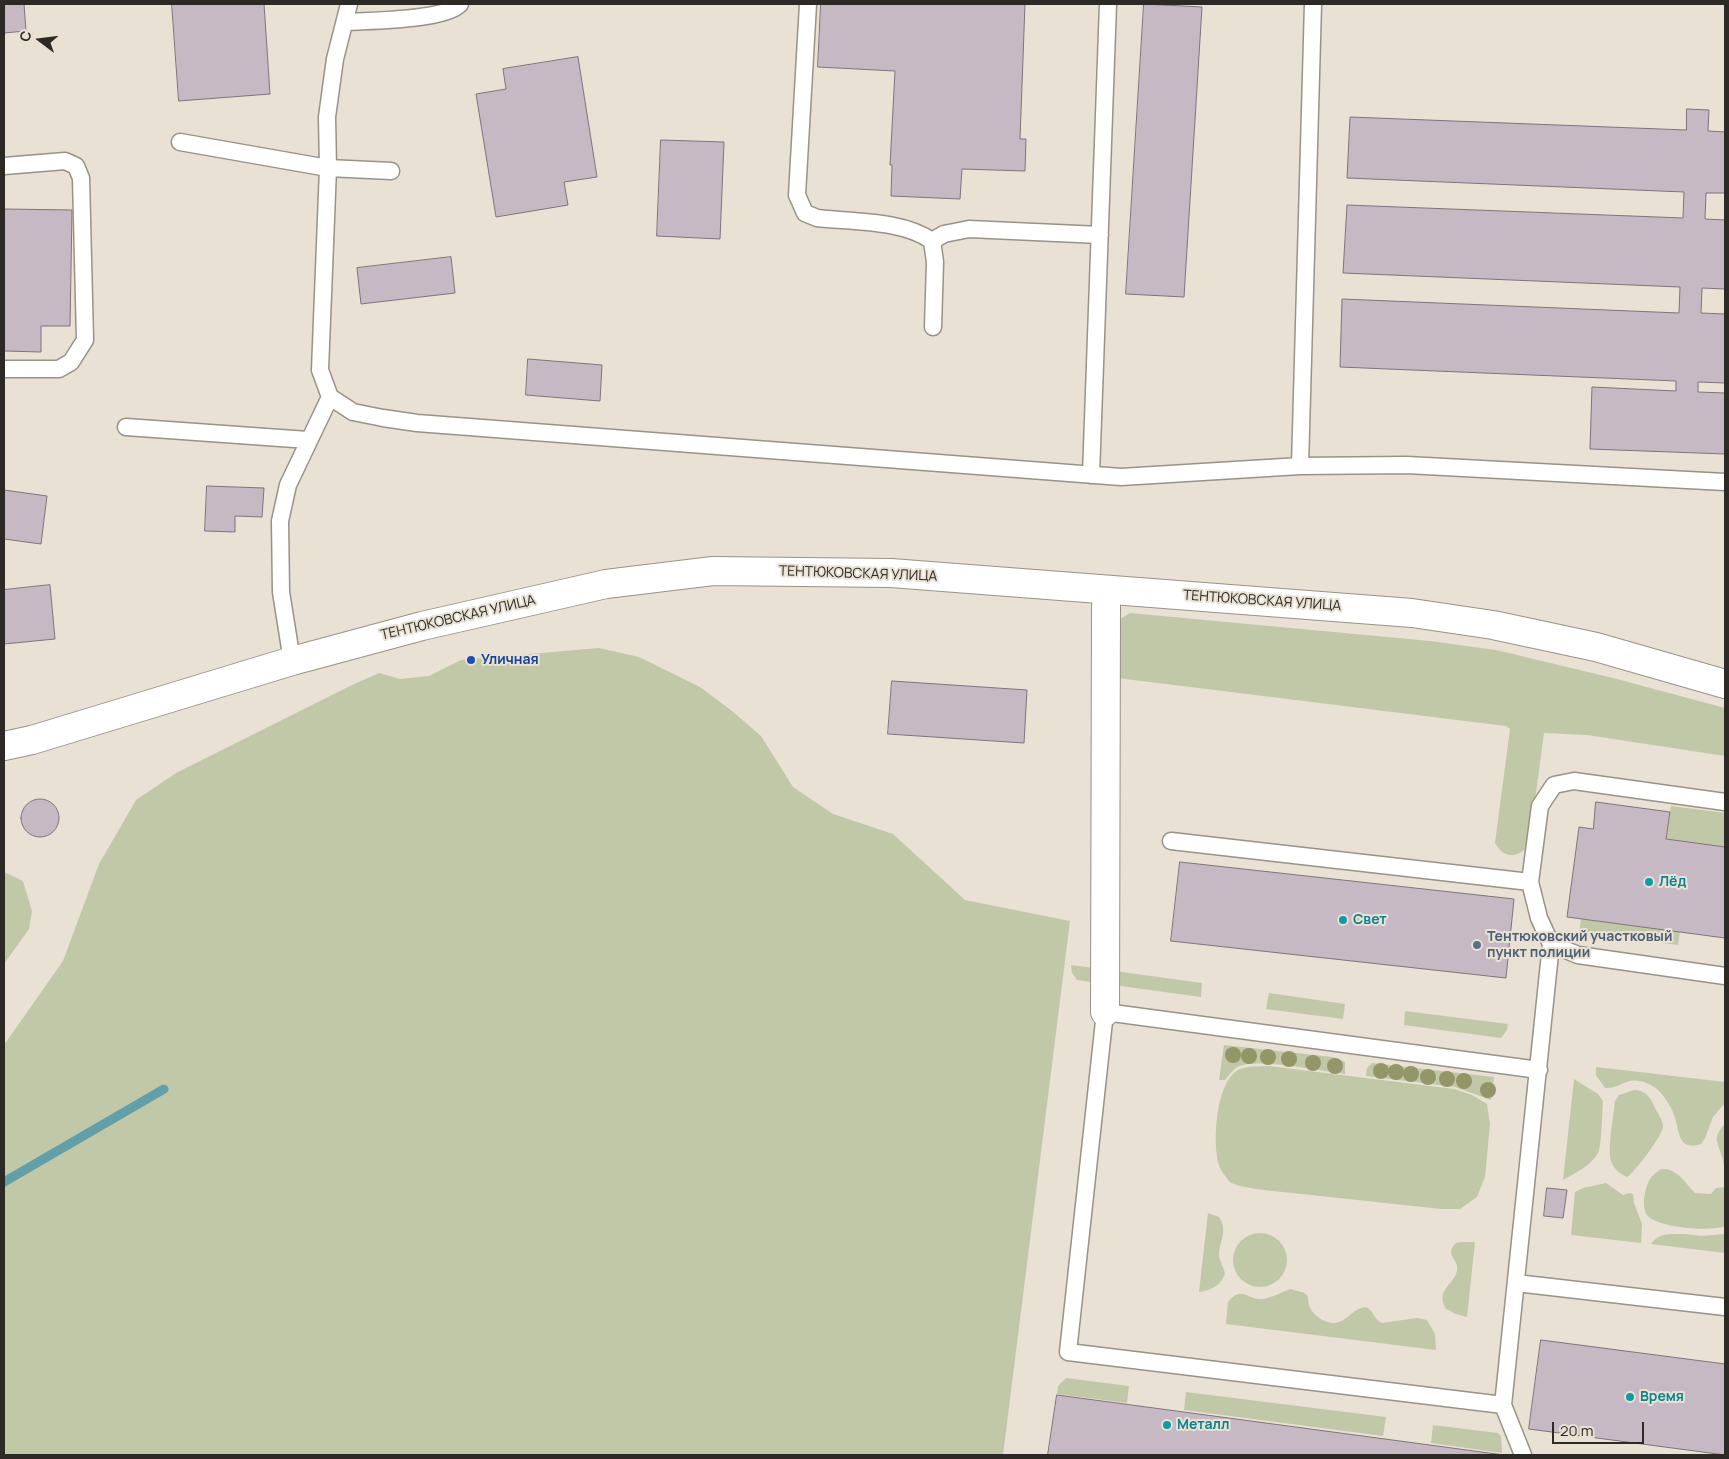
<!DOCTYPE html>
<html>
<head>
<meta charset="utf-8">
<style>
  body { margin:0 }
  #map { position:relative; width:1729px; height:1459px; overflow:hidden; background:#e8e1d4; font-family:Manrope,sans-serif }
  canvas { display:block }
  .frame { position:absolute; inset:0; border:5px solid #2d2a25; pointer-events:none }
  .north { position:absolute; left:15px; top:15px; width:50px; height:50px; -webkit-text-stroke:4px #e8e1d4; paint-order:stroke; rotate:285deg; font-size:14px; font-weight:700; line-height:20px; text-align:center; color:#2d2a25 }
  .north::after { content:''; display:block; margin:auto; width:18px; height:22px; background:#2d2a25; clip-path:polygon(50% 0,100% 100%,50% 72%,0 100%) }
  .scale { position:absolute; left:1552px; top:1422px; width:92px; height:22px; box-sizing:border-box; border:2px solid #2d2a25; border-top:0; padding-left:6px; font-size:15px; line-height:18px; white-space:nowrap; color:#2d2a25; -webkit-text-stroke:4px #e8e1d4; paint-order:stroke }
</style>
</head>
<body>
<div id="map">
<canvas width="1729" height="1459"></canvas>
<div class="frame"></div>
<div class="north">С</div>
<div class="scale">20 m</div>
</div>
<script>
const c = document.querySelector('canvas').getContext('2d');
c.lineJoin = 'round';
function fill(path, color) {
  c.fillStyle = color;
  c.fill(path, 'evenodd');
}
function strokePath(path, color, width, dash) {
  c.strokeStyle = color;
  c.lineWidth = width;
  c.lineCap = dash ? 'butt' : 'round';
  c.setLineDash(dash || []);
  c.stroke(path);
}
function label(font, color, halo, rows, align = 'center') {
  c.font = font + ' Manrope,sans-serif';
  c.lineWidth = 4;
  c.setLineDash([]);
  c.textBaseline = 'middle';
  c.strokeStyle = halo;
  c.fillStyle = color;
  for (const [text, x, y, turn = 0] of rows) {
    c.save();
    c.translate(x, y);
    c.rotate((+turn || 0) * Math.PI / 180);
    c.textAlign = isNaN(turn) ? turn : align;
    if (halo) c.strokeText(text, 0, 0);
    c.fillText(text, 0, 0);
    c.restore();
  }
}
const green = new Path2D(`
  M 1130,613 L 1430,641 L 1496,650 L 1613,678 L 1725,708 L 1725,756 L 1587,735 L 1544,733 L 1529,845 C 1519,858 1503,859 1495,843 L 1510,729 L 1506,726 L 1109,677 L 1117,621 Z
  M 599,648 L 639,657 L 700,687 L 732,711 L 761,736 L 793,787 L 833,814 L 893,834 L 965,900 L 1070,921 L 1003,1455 L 4,1455 L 4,1045 L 63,961 L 99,864 L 136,800 L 176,773 L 350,686 L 379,673 L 400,679 L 429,676 L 461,660 Z
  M 1671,806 L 1725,813 L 1725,847 L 1666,839 Z
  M 4,872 L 23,881 L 32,911 L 29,929 L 4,964 Z
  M 1581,919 L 1680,932 L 1678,945 L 1579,932 Z
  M 1071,965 L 1202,983 L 1201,997 L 1077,980 L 1072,973 Z
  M 1269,993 L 1345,1004 L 1343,1019 L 1266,1009 Z
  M 1405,1011 L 1508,1024 L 1507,1030 L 1501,1038 L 1404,1025 Z
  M 1224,1045 L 1332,1057 L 1345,1062 L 1345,1074 C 1322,1071 1259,1058 1239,1066 C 1233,1069 1229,1075 1225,1080 L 1219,1080 Z
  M 1372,1063 L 1494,1077 L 1491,1100 L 1455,1087 L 1366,1076 L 1367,1068 Z
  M 1269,1066 L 1454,1089 L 1472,1095 L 1487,1104 L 1490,1124 L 1485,1177 L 1477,1197 L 1460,1209 L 1441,1209 L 1255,1189 C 1248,1187 1234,1186 1229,1181 C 1226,1177 1220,1170 1219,1165 C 1212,1143 1216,1082 1238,1070 C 1247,1065 1260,1067 1269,1066 Z
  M 1596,1067 L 1725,1082 L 1725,1103 L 1713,1117 L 1705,1138 L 1701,1144 C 1680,1150 1680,1137 1676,1121 C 1673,1108 1662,1090 1649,1084 C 1626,1074 1623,1089 1605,1088 L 1596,1075 Z
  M 1574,1079 L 1598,1094 L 1603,1101 C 1602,1113 1602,1144 1598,1153 C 1591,1166 1575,1173 1563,1180 Z
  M 1634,1090 C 1648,1090 1652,1101 1657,1112 C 1660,1117 1663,1121 1663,1127 C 1662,1136 1635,1172 1627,1177 C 1620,1174 1613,1168 1611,1161 C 1607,1149 1614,1114 1615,1101 L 1619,1095 Z
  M 1725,1123 L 1725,1173 C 1724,1168 1724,1162 1722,1157 C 1717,1139 1712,1140 1725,1123 Z
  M 1662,1169 C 1678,1169 1685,1183 1695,1193 L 1711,1194 L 1716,1188 L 1725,1187 L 1725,1226 C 1710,1232 1657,1228 1647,1215 C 1642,1207 1644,1197 1646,1189 C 1648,1180 1654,1172 1662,1169 Z
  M 1606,1183 L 1623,1195 L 1630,1193 L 1633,1194 L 1634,1203 L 1642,1224 L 1641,1243 L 1571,1235 L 1575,1192 L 1583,1188 Z
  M 1208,1213 L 1219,1217 C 1228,1231 1220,1240 1219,1254 C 1219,1261 1224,1267 1225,1274 C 1220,1286 1212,1290 1199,1292 Z
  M1233 1260a27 27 0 1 1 54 0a27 27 0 1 1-54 0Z
  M 1685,1234 L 1701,1236 L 1725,1234 L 1725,1253 L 1651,1244 C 1659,1232 1672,1234 1685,1234 Z
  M 1461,1242 L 1475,1242 L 1467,1317 L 1456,1314 L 1446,1309 C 1435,1290 1453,1286 1457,1271 C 1460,1259 1443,1256 1456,1243 Z
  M 1291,1289 C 1295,1291 1302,1291 1306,1294 C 1309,1297 1308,1301 1309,1305 C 1312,1315 1324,1323 1334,1323 C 1348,1322 1352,1308 1366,1307 C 1374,1311 1374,1320 1382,1323 L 1417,1318 L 1427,1320 L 1435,1334 L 1436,1350 L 1226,1324 L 1228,1302 C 1242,1284 1248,1301 1264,1299 C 1274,1297 1281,1292 1291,1289 Z
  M 1066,1378 L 1129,1386 L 1127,1403 L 1057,1394 L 1058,1386 Z
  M 1186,1392 L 1386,1417 L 1383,1436 L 1184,1410 Z
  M 1433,1425 L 1498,1433 L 1501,1436 L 1502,1453 L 1431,1443 Z`);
const stream = new Path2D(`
  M 4,1182 L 164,1089`);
const building = new Path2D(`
  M 4,4 L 24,4 L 26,31 L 4,33 Z
  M 172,4 L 264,4 L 270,94 L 179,101 Z
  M 821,4 L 1025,4 L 1020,139 L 1026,139 L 1025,171 L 962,169 L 960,199 L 891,196 L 892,165 L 890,165 L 895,71 L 818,67 Z
  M 1144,4 L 1202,7 L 1184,297 L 1126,294 Z
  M 578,57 L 597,177 L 564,182 L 568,205 L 496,217 L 476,94 L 506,89 L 503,69 Z
  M 1687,109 L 1709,110 L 1708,131 L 1725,132 L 1725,193 L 1706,193 L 1705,219 L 1725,220 L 1725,289 L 1702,288 L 1701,313 L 1725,314 L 1725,383 L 1698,382 L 1698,392 L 1725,393 L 1725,454 L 1590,449 L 1592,387 L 1676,391 L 1676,381 L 1340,367 L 1342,299 L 1679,313 L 1680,287 L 1343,273 L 1347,205 L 1683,218 L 1684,192 L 1347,178 L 1350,117 L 1686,130 Z
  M 661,140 L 724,142 L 720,239 L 657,236 Z
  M 4,209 L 72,210 L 70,326 L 41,326 L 41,352 L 4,351 Z
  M 451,257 L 455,293 L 361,304 L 357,268 Z
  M 528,359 L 602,365 L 600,401 L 526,395 Z
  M 207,486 L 264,488 L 262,517 L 235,516 L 235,532 L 205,531 Z
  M 4,490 L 47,496 L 41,544 L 4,539 Z
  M 50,585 L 55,639 L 4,644 L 4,590 Z
  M 892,681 L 1027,690 L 1024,743 L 888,734 Z
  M21 818a19 19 0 1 1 38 0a19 19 0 1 1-38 0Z
  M 1596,802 L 1670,812 L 1666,839 L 1725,847 L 1725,938 L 1567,917 L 1579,827 L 1593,829 Z
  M 1180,862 L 1514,899 L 1506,978 L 1171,941 Z
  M 1547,1188 L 1567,1190 L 1563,1218 L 1544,1216 Z
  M 1541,1340 L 1725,1364 L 1725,1455 L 1529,1429 Z
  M 1057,1395 L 1504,1455 L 1048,1455 Z`);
const service = new Path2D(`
  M 349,4 L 335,59 L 327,117 L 328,168 L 320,370 L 330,397 L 353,412 L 383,418 L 417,423 L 1121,477 L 1300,466 L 1407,465 L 1725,482
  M 808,4 L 797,195 L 805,213 L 817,218 C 852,222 903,220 932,241 L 935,262 L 933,327
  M 345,22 C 369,21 446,20 460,4
  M 180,142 L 328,168 L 391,171
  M 4,166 L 65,161 L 76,166 L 81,178 L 85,340 L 71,362 L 59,369 L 4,369
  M 932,241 L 944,234 L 969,229 L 1100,235
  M 126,427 L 308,440
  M 1300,466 L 1313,4
  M 1091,475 L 1108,4
  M 292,661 L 281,592 L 280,521 L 288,485 L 330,397
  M 1725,802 L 1574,781 L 1554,785 L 1540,806 L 1530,882 L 1539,918 L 1551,944 L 1578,955 L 1725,976
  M 1171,841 L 1530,882
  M 1516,1283 L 1725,1307
  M 1503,1405 L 1068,1352 L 1105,1012 L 1539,1070
  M 1523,1455 L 1503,1405 L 1551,944`);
const minor = new Path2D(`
  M 1105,1012 L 1106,606`);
const tertiary = new Path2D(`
  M 4,746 L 32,740 L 292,661 L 422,626 L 606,584 L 713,571 L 891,573 L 1412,613 L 1493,625 L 1596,647 L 1725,684`);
const trees = [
  [1233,1055],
  [1249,1056],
  [1268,1057],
  [1289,1059],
  [1313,1063],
  [1335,1066],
  [1381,1071],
  [1396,1072],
  [1411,1074],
  [1428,1077],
  [1447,1079],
  [1464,1081],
  [1488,1090]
];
const markers = [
  [471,660,5,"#1a4fb4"],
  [1649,882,5,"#0f9aa8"],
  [1343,920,5,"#0f9aa8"],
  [1477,945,5,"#5c6f8a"],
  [1630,1397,5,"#0f9aa8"],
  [1167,1425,5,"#0f9aa8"]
];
const streetNames = [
  ["ТЕНТЮКОВСКАЯ УЛИЦА",858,574,2],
  ["ТЕНТЮКОВСКАЯ УЛИЦА",1262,601,4],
  ["ТЕНТЮКОВСКАЯ УЛИЦА",458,618,-13]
];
const transitNames = [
  ["Уличная",481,660]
];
const cultureNames = [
  ["Лёд",1659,882],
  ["Свет",1353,920],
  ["Время",1640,1397],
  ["Металл",1177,1425]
];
const serviceNames = [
  ["Тентюковский участковый",1487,937],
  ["пункт полиции",1487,953]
];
fill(green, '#c1c8a8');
strokePath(stream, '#629fa8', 9);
fill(building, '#c6b9c3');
strokePath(building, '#7f737c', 1);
strokePath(service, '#999286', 19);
strokePath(minor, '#999286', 30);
strokePath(tertiary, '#999286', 30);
strokePath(service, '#fff', 16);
strokePath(minor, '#fff', 28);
strokePath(tertiary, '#fff', 28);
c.fillStyle = '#939667';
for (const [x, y] of trees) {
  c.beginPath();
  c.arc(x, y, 8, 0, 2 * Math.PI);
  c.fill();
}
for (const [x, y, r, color] of markers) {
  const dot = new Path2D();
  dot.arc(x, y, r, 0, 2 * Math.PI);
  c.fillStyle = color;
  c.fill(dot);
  strokePath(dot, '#e8e1d4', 2);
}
label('14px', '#2d2a25', '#e8e1d4', streetNames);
label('bold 14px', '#164399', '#e8e1d4', transitNames, 'left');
label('bold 14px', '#0d838f', '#e8e1d4', cultureNames, 'left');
label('bold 14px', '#4e5e75', '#e8e1d4', serviceNames, 'left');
</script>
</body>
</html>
